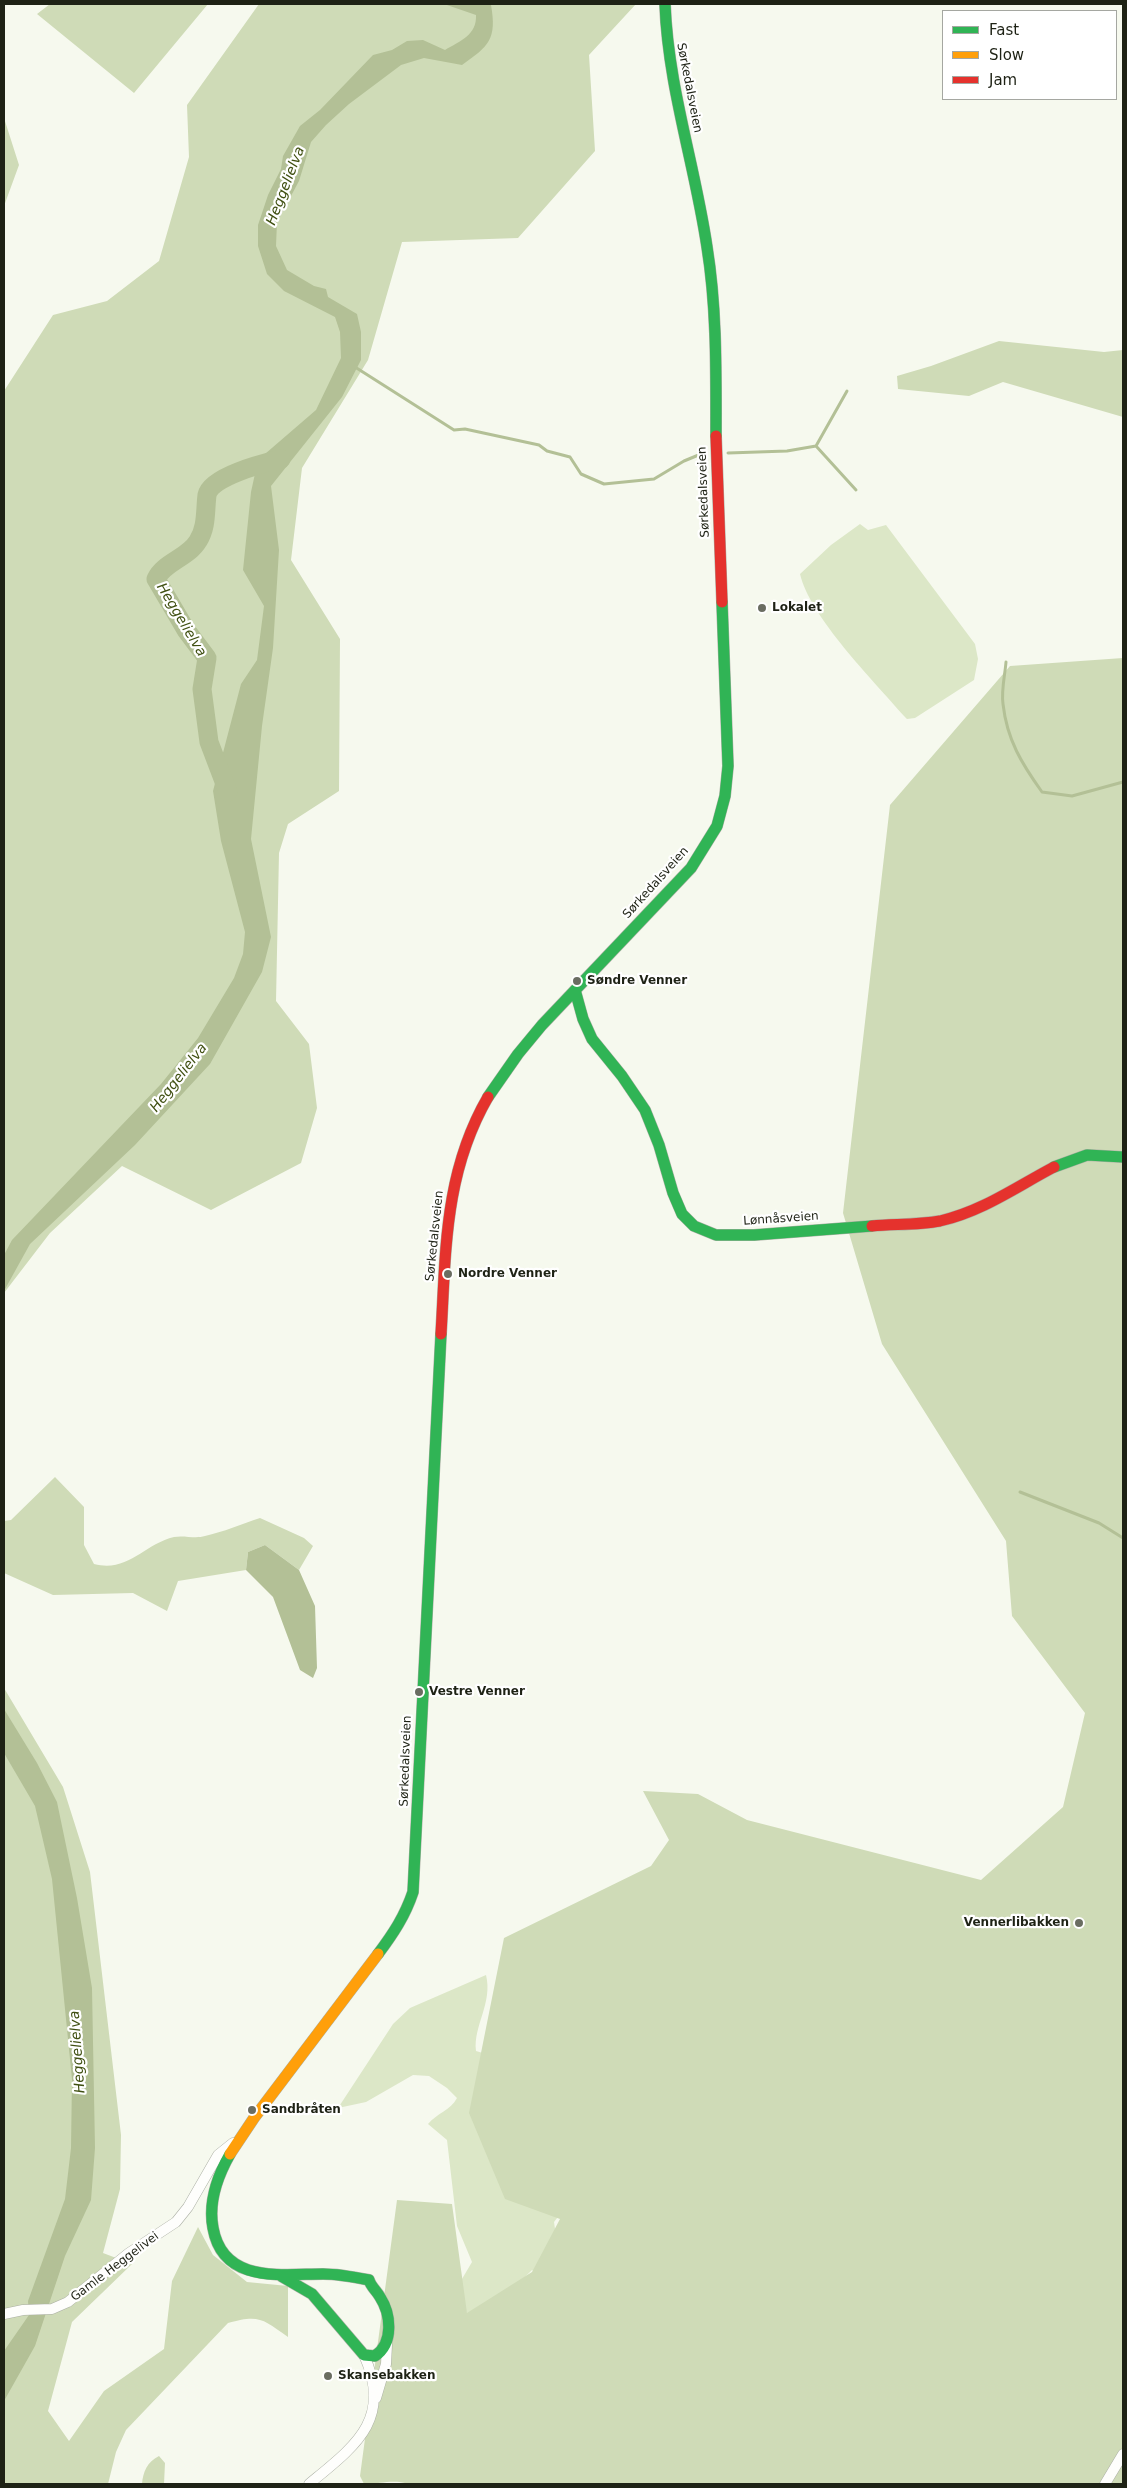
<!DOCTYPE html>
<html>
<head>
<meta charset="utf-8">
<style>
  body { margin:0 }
  #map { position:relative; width:1127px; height:2488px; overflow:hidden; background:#f6f9ee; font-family:"DejaVu Sans",sans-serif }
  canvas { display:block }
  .frame { position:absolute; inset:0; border:5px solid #1e2215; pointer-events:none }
  .legend { position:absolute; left:942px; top:10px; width:175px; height:90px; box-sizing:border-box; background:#fff; border:1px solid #a5a7a1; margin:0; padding:6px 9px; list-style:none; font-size:15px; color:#1e2215 }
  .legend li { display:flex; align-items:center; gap:10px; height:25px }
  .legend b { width:25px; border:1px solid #a5a7a1 }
</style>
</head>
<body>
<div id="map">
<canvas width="1127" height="2488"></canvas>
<div class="frame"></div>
<ul class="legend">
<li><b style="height:6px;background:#30b455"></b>Fast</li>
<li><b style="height:6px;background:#ff9f0a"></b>Slow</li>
<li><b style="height:6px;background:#e5322d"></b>Jam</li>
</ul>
</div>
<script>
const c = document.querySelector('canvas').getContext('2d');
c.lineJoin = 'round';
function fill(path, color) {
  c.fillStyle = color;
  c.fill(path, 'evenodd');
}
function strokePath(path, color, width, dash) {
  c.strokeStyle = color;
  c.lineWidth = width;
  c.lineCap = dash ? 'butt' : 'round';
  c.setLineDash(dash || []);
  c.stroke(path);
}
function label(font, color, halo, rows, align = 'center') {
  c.font = font + ' "DejaVu Sans",sans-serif';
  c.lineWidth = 4.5;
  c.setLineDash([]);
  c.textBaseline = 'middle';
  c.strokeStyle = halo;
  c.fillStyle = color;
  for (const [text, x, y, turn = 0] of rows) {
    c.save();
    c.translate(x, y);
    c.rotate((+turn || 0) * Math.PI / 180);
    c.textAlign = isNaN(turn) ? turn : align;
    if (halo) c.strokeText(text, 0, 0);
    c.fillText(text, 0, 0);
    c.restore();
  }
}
const green = new Path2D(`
  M 860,524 L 868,530 L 886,525 L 975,644 L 978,659 L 974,680 L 915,718 L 907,719 L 904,716 C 873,680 810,617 800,574 L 831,545 Z
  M 486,1975 C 493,2003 473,2026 476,2051 L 486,2054 L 575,2195 L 554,2222 L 560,2263 L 541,2277 L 532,2270 L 485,2317 L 469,2315 L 458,2302 L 459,2284 L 472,2262 L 457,2226 L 447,2140 L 428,2124 C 437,2113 450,2111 457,2098 L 447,2088 L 429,2076 L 413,2075 L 366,2102 L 338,2108 L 393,2024 L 410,2008 Z`);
const forest = new Path2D(`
  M 50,4 L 208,4 L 134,93 L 37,14 Z
  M 259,4 L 636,4 L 589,55 L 595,151 L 518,238 L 402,242 L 368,360 L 302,468 L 291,560 L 340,639 L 339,791 L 288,824 L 279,853 L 276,1001 L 309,1044 L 317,1108 L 301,1163 L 211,1210 L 122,1166 L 50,1233 L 4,1293 L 4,391 L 53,315 L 107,301 L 159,261 L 189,157 L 187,105 Z
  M 4,118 L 19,165 L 4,206 Z
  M 999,341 L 1104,352 L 1123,350 L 1123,417 L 1003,382 L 969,396 L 898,389 L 897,376 L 931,366 Z
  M 1123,658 L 1123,2484 L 409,2484 C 392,2479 382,2484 364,2484 L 360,2476 L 397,2200 L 452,2204 L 467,2313 L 532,2272 L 560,2219 L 505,2199 L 469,2113 L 504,1938 L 651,1866 L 669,1840 L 643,1791 L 698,1794 L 747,1820 L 981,1880 L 1063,1807 L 1085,1713 L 1012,1616 L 1006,1541 L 882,1344 L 843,1213 L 890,805 L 1010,666 Z
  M 55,1477 L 84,1507 L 84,1545 L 94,1564 C 128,1573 144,1544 174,1537 C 184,1535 195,1539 205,1536 C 223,1532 242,1524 260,1518 L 304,1538 L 313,1546 L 299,1570 L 265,1545 L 248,1552 L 246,1570 L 178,1581 L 167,1611 L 133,1593 L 53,1595 L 4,1573 L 4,1521 L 11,1520 Z
  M 4,1688 L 63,1787 L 90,1872 L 121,2135 L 120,2189 L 103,2253 L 132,2264 L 72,2322 L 48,2411 L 69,2441 L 104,2391 L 164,2349 L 172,2281 L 198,2227 L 213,2255 L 247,2282 L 288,2286 L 288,2337 C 263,2319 259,2314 228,2323 L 126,2430 L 116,2452 L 108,2484 L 4,2484 Z
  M 159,2456 L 165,2463 L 164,2484 L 142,2484 C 143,2472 147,2462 159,2456 Z`);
const water = new Path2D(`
  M 444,4 L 491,5 C 497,39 489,46 462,65 L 424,58 L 401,65 L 349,104 L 326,125 L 311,142 L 299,181 L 277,222 L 276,246 L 287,270 L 314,286 L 326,289 L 328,297 L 357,314 L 361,332 L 361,360 L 342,397 L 271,486 L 279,550 L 273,648 L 262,726 L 251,839 L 271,937 L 262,972 L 210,1064 L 135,1145 L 30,1244 L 4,1291 L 4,1255 L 12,1240 L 161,1084 L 198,1038 L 234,978 L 243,954 L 245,932 L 221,841 L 213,791 L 241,684 L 257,660 L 264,606 L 243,570 L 251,492 L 258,460 L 316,410 L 341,358 L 340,332 L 335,317 L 284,291 L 267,274 L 258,246 L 258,225 L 268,195 L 281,169 L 283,156 L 300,126 L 320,110 L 373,55 L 392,50 L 407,41 L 423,40 L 445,50 C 460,41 477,35 476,15 Z
  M 265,1545 L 299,1570 L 315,1606 L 317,1668 L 313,1678 L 300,1670 L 273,1597 L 246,1570 L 248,1552 Z
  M 4,1709 L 37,1763 L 57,1802 L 77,1898 L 92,1988 L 95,2148 L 91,2200 L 65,2256 L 35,2346 L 4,2401 L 4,2351 L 29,2315 L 28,2301 L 65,2199 L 71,2148 L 72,2079 L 52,1879 L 35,1806 L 4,1753 Z`);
const stream = new Path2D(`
  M 355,367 L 454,430 L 465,429 L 539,445 L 547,451 L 570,457 L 581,474 L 604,484 L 654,479 L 684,461 L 701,454
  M 816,446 L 856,490
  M 728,453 L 787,451 L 816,446 L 847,391
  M 1006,662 C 1005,675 1001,691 1003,704 C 1007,740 1022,764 1042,792 L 1072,796 L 1123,782
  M 1020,1492 L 1099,1523 L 1123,1538`);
const river = new Path2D(`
  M 228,792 L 209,742 L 202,689 L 207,658 L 186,630 L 156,579 C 164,562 188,558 198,541 C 207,527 205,511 207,495 C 211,476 265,463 281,459`);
const street = new Path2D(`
  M 4,2314 L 23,2310 L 52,2309 L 68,2302 L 129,2253 L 176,2222 L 188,2207 L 218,2155 L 233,2143
  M 376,2398 L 386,2364 L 387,2345
  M 309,2484 C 355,2446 393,2420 364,2355
  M 1105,2484 L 1123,2454`);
const fast = new Path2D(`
  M 665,4 C 668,87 695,165 707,247 C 717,309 716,373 716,436
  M 575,990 L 583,1019 L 592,1039 L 622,1076 L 645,1110 L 659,1145 L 673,1193 L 682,1214 L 694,1226 L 716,1235 L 754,1235 L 872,1226
  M 488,1097 L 518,1054 L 542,1025 L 691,868 L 717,826 L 725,796 L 728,766 L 722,602
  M 1054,1167 L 1087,1155 L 1123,1157
  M 378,1954 C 393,1934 405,1916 413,1892 L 441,1334
  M 230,2154 C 217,2177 208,2202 213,2228 C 223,2284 281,2274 323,2274 C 339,2274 354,2277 369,2280 C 371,2287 377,2291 380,2297 C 391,2314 394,2343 375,2356 L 364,2355 L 312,2294 L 281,2276`);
const slow = new Path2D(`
  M 230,2154 L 254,2118 L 378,1954`);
const jam = new Path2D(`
  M 716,436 L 722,602
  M 872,1226 C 894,1224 918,1225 940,1221 C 983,1211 1016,1187 1054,1167
  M 441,1334 C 446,1250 444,1173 488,1097`);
const markers = [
  [762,608,5,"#6a6d61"],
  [577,981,5,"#6a6d61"],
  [448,1274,5,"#6a6d61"],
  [419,1692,5,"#6a6d61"],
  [1079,1923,5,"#6a6d61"],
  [252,2110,5,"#6a6d61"],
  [328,2376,5,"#6a6d61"]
];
const streetNames = [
  ["Sørkedalsveien",689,88,79],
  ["Sørkedalsveien",704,492,-92],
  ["Sørkedalsveien",656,883,-48],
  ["Lønnåsveien",781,1219,-4],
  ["Sørkedalsveien",435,1236,-84],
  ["Sørkedalsveien",406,1761,-88],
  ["Gamle Heggelivei",115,2267,-37]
];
const poiNames = [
  ["Lokalet",772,608],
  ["Søndre Venner",587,981],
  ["Nordre Venner",458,1274],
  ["Vestre Venner",429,1692],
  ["Vennerlibakken",1069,1923,"right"],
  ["Sandbråten",262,2110],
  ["Skansebakken",338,2376]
];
const waterNames = [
  ["Heggelielva",286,186,-69],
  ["Heggelielva",181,620,59],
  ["Heggelielva",179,1078,-52],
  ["Heggelielva",78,2052,-94]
];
fill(green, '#dce7c7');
fill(forest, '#cfdbb7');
fill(water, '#b3c096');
strokePath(stream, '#b3c096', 3);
strokePath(river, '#b3c096', 19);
strokePath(street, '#abafa4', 11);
strokePath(fast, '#abafa4', 12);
strokePath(slow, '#abafa4', 12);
strokePath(jam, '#abafa4', 12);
strokePath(street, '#fefefc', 10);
strokePath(fast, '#30b455', 11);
strokePath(slow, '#ff9f0a', 11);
strokePath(jam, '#e5322d', 11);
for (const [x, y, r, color] of markers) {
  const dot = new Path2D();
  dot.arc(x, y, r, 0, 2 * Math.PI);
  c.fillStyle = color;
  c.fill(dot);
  strokePath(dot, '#fff', 2);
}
label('12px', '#1e2215', '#fff', streetNames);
label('bold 12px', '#1e2215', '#fff', poiNames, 'left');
label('italic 14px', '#405012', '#fff', waterNames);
</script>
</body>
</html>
